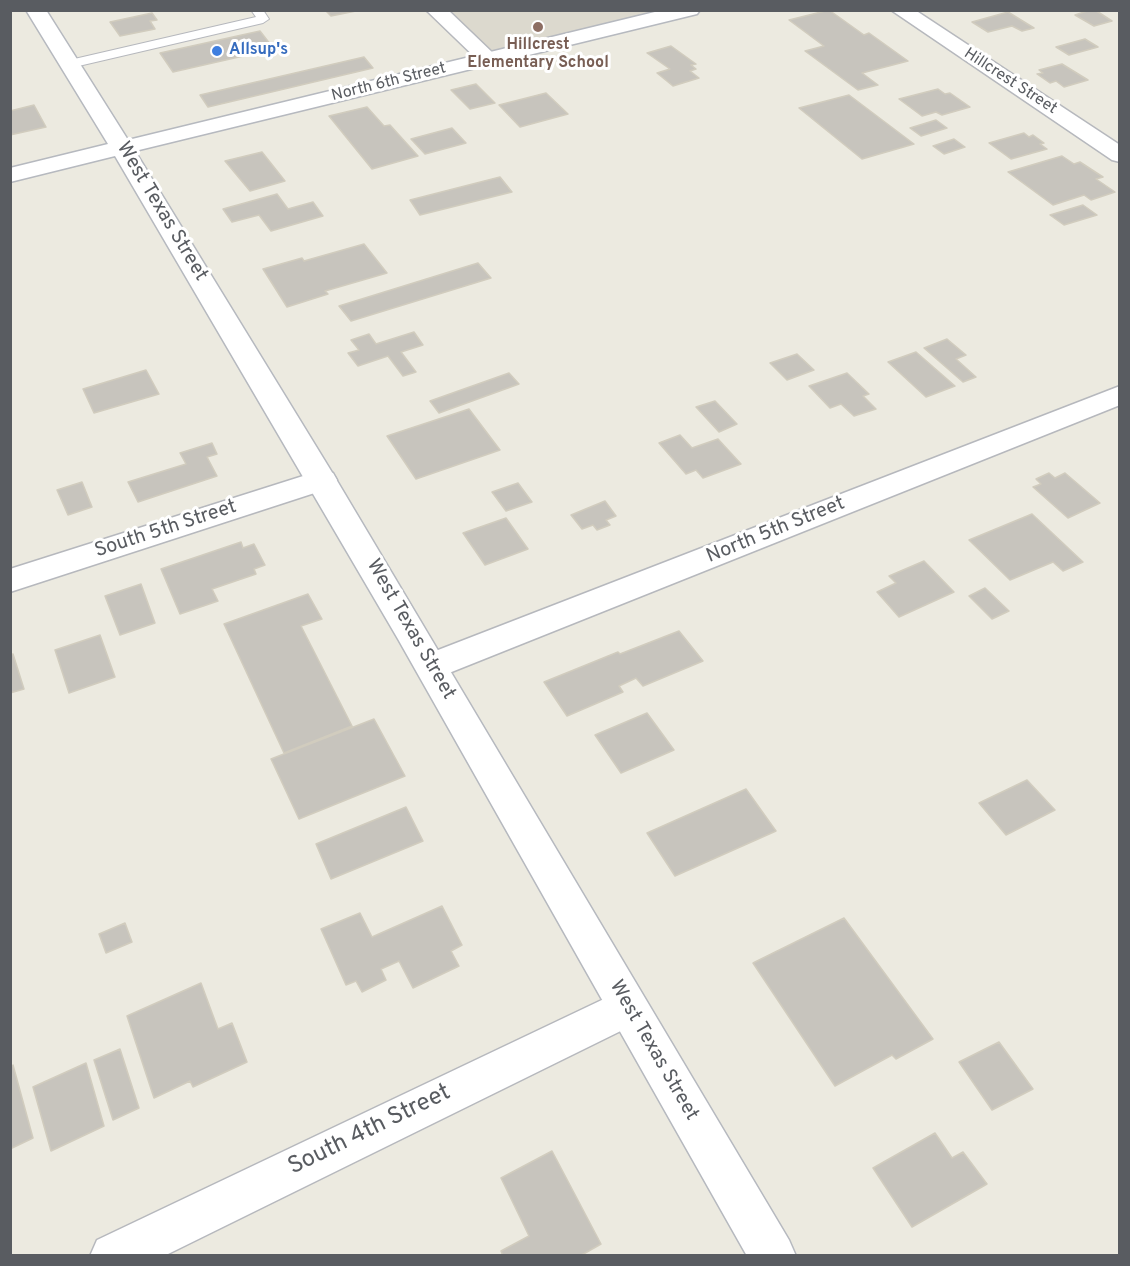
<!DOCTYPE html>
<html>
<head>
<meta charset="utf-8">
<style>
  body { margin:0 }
  #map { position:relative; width:1130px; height:1266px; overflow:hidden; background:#eceae0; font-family:Overpass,sans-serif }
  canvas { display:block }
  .frame { position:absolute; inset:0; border:12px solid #595c61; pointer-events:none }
</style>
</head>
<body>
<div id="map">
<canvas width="1130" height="1266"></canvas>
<div class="frame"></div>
</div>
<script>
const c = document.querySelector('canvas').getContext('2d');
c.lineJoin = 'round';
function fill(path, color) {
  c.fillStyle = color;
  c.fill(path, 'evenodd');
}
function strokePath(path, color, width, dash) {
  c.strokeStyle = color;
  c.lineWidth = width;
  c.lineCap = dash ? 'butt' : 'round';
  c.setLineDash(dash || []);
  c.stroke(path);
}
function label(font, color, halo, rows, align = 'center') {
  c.font = font + ' Overpass,sans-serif';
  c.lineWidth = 6;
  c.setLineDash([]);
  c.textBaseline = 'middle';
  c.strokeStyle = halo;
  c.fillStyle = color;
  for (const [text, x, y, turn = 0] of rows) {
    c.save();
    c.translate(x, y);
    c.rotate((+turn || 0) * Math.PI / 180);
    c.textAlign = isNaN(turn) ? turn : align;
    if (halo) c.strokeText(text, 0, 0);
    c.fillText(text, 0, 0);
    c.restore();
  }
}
const education = new Path2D(`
  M 436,11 L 690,11 L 488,59 Z`);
const building = new Path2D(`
  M 325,10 L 361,10 L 331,16 Z
  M 829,10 L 864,35 L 869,33 L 908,61 L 862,73 L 878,85 L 858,90 L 805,51 L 824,46 L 789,20 Z
  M 1090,10 L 1095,10 L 1112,21 L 1094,26 L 1075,15 Z
  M 1008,12 L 1034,28 L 1022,31 L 1012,26 L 988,32 L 972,22 Z
  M 152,13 L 157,20 L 150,21 L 155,29 L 120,36 L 110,22 Z
  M 260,31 L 274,49 L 173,72 L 160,53 Z
  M 1085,39 L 1098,47 L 1069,55 L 1056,47 Z
  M 671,46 L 696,64 L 691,65 L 696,69 L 690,71 L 699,78 L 673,86 L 657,73 L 670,69 L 647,53 Z
  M 364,57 L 373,68 L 208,107 L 200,95 Z
  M 1062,64 L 1088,80 L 1064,87 L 1056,81 L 1050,83 L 1037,74 L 1043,73 L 1039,70 Z
  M 476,84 L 495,103 L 470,109 L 451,90 Z
  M 938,89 L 945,94 L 950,93 L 970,107 L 942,115 L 936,112 L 922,116 L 899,99 Z
  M 546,93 L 568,114 L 520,127 L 499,105 Z
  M 849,95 L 914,144 L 862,159 L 799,108 Z
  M 34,105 L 46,127 L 10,135 L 10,111 Z
  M 367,107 L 384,126 L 390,125 L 418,156 L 372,169 L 329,116 Z
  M 936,120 L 947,128 L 921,136 L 910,128 Z
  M 452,128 L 466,143 L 425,154 L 411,139 Z
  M 1024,133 L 1029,137 L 1033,135 L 1044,143 L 1040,144 L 1047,149 L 1011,159 L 989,143 Z
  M 954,139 L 965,147 L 944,154 L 933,146 Z
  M 262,152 L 285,181 L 250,191 L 225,161 Z
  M 1062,156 L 1074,164 L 1080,162 L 1103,177 L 1096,179 L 1115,192 L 1091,200 L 1084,195 L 1053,205 L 1008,172 Z
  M 500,177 L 512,192 L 420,215 L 410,200 Z
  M 277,194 L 288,209 L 313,202 L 323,216 L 271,231 L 259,215 L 232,222 L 223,209 Z
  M 1083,205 L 1097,215 L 1064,225 L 1050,215 Z
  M 364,244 L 387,273 L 325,291 L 328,294 L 287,307 L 263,269 L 302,258 L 304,261 Z
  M 478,263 L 491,278 L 351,321 L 339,306 Z
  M 414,332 L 423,345 L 401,352 L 416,372 L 403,376 L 388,356 L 358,366 L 348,353 L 359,350 L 351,340 L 369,334 L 376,344 Z
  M 947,339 L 966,355 L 956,359 L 976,377 L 963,382 L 924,348 Z
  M 916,352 L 955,386 L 926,397 L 888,362 Z
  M 797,354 L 814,370 L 787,380 L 770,363 Z
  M 146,370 L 159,394 L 94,413 L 83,389 Z
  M 509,373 L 519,384 L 439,413 L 430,401 Z
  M 847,373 L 869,394 L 863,396 L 876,409 L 854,416 L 841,404 L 830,408 L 809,386 Z
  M 715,401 L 737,424 L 719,432 L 696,407 Z
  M 469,409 L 500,450 L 416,479 L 387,436 Z
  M 680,435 L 692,448 L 718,439 L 741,464 L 703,478 L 696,470 L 686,474 L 659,443 Z
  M 212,443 L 217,454 L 207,457 L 217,476 L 138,502 L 128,482 L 186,464 L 180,453 Z
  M 1049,473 L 1055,478 L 1065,473 L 1100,503 L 1068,518 L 1033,487 L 1041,484 L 1036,479 Z
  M 82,482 L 92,507 L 68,515 L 57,490 Z
  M 518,483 L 532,502 L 506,511 L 492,492 Z
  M 605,501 L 616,516 L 606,520 L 610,525 L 597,530 L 593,525 L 582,529 L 571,515 Z
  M 1032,514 L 1083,562 L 1063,571 L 1053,562 L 1010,580 L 969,540 Z
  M 506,518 L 528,549 L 485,565 L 463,533 Z
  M 241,542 L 243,548 L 254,544 L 265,565 L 254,569 L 256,574 L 212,589 L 218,601 L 180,614 L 161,569 Z
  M 924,561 L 954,592 L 899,617 L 877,592 L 896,583 L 889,576 Z
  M 141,584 L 155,623 L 120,635 L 105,596 Z
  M 985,588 L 1009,611 L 992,619 L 969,596 Z
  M 308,594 L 322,619 L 301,626 L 352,726 L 284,753 L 224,624 Z
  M 679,631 L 703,661 L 643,686 L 636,678 L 619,686 L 623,692 L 567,716 L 544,682 L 618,652 L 620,654 Z
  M 100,635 L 115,677 L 69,693 L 55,650 Z
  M 13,654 L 24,689 L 10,693 L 10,655 Z
  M 647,713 L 674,750 L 621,773 L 595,735 Z
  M 374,719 L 405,776 L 299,819 L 271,759 Z
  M 1027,780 L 1055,810 L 1006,835 L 979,803 Z
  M 746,789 L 776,831 L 675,876 L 647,833 Z
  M 406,807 L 423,841 L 331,879 L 316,844 Z
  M 442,906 L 462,945 L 451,951 L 459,966 L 413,988 L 399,961 L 381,969 L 386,980 L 362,992 L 356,981 L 346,985 L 321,929 L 360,913 L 372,937 Z
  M 844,918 L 933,1039 L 896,1059 L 892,1055 L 835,1086 L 753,963 Z
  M 125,923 L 132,942 L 106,953 L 99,934 Z
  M 201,983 L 218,1029 L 232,1023 L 247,1062 L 193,1087 L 190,1081 L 154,1098 L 127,1016 Z
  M 999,1042 L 1033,1089 L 992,1110 L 959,1062 Z
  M 120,1049 L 139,1108 L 113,1120 L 94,1060 Z
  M 86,1063 L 104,1126 L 51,1151 L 33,1087 Z
  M 13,1065 L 33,1138 L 10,1149 L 10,1067 Z
  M 935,1133 L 952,1158 L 963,1152 L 987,1184 L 912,1227 L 873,1168 Z
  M 552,1151 L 601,1244 L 580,1256 L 503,1256 L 501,1251 L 529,1236 L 501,1178 Z`);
const lane = new Path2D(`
  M 251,10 L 263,10 L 269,19 L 263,23 L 70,68 L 64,64 L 70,60 L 256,17 Z`);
const street = new Path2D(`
  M 426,10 L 448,10 L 495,55 L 498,59 L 495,63 L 488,65 L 481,63 Z
  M 891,10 L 915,10 L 1120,145 L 1120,162 L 1112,160 Z
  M 1120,386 L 1120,405 L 444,675 L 432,679 L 420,675 L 415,666 L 420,657 Z
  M 322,470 L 333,473 L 337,480 L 333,487 L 10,592 L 10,569 Z
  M 627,988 L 641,993 L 647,1007 L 641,1021 L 164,1256 L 90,1256 L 97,1240 Z`);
const secondary = new Path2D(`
  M 26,10 L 46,10 L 128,140 L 663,10 L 700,10 L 697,14 L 135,151 L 333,474 L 789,1240 L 796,1256 L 747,1256 L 398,639 L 115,156 L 10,182 L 10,168 L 108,144 Z`);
const markers = [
  [538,27,6,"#8d6e63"],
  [217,51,6,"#3f7fe0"]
];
const farEducationnames = [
  ["Hillcrest",538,46],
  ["Elementary School",538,64]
];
const farShopnames = [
  ["Allsup's",229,51]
];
const farStreetnames = [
  ["Hillcrest Street",1010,82,33],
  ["North 6th Street",389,83,-14]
];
const streetNames = [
  ["West Texas Street",161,212,59],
  ["South 5th Street",166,530,-18],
  ["North 5th Street",776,531,-22],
  ["West Texas Street",410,630,60],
  ["West Texas Street",653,1051,60]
];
const nearStreetnames = [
  ["South 4th Street",370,1131,-26]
];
fill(education, '#dcd9ce');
fill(building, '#c7c4bd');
strokePath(building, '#d1ccbe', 1.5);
strokePath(lane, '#b6b8bd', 2);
strokePath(street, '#b6b8bd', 3);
strokePath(secondary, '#b6b9bf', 3);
fill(lane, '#fff');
fill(street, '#fff');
fill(secondary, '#fff');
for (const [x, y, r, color] of markers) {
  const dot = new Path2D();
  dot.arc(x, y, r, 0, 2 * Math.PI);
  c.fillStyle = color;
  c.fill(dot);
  strokePath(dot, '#fff', 2);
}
label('bold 16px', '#785e54', '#fff', farEducationnames);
label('bold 16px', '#366cbe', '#fff', farShopnames, 'left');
label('16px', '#595c61', '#fff', farStreetnames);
label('20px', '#595c61', '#fff', streetNames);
label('24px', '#595c61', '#fff', nearStreetnames);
</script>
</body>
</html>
